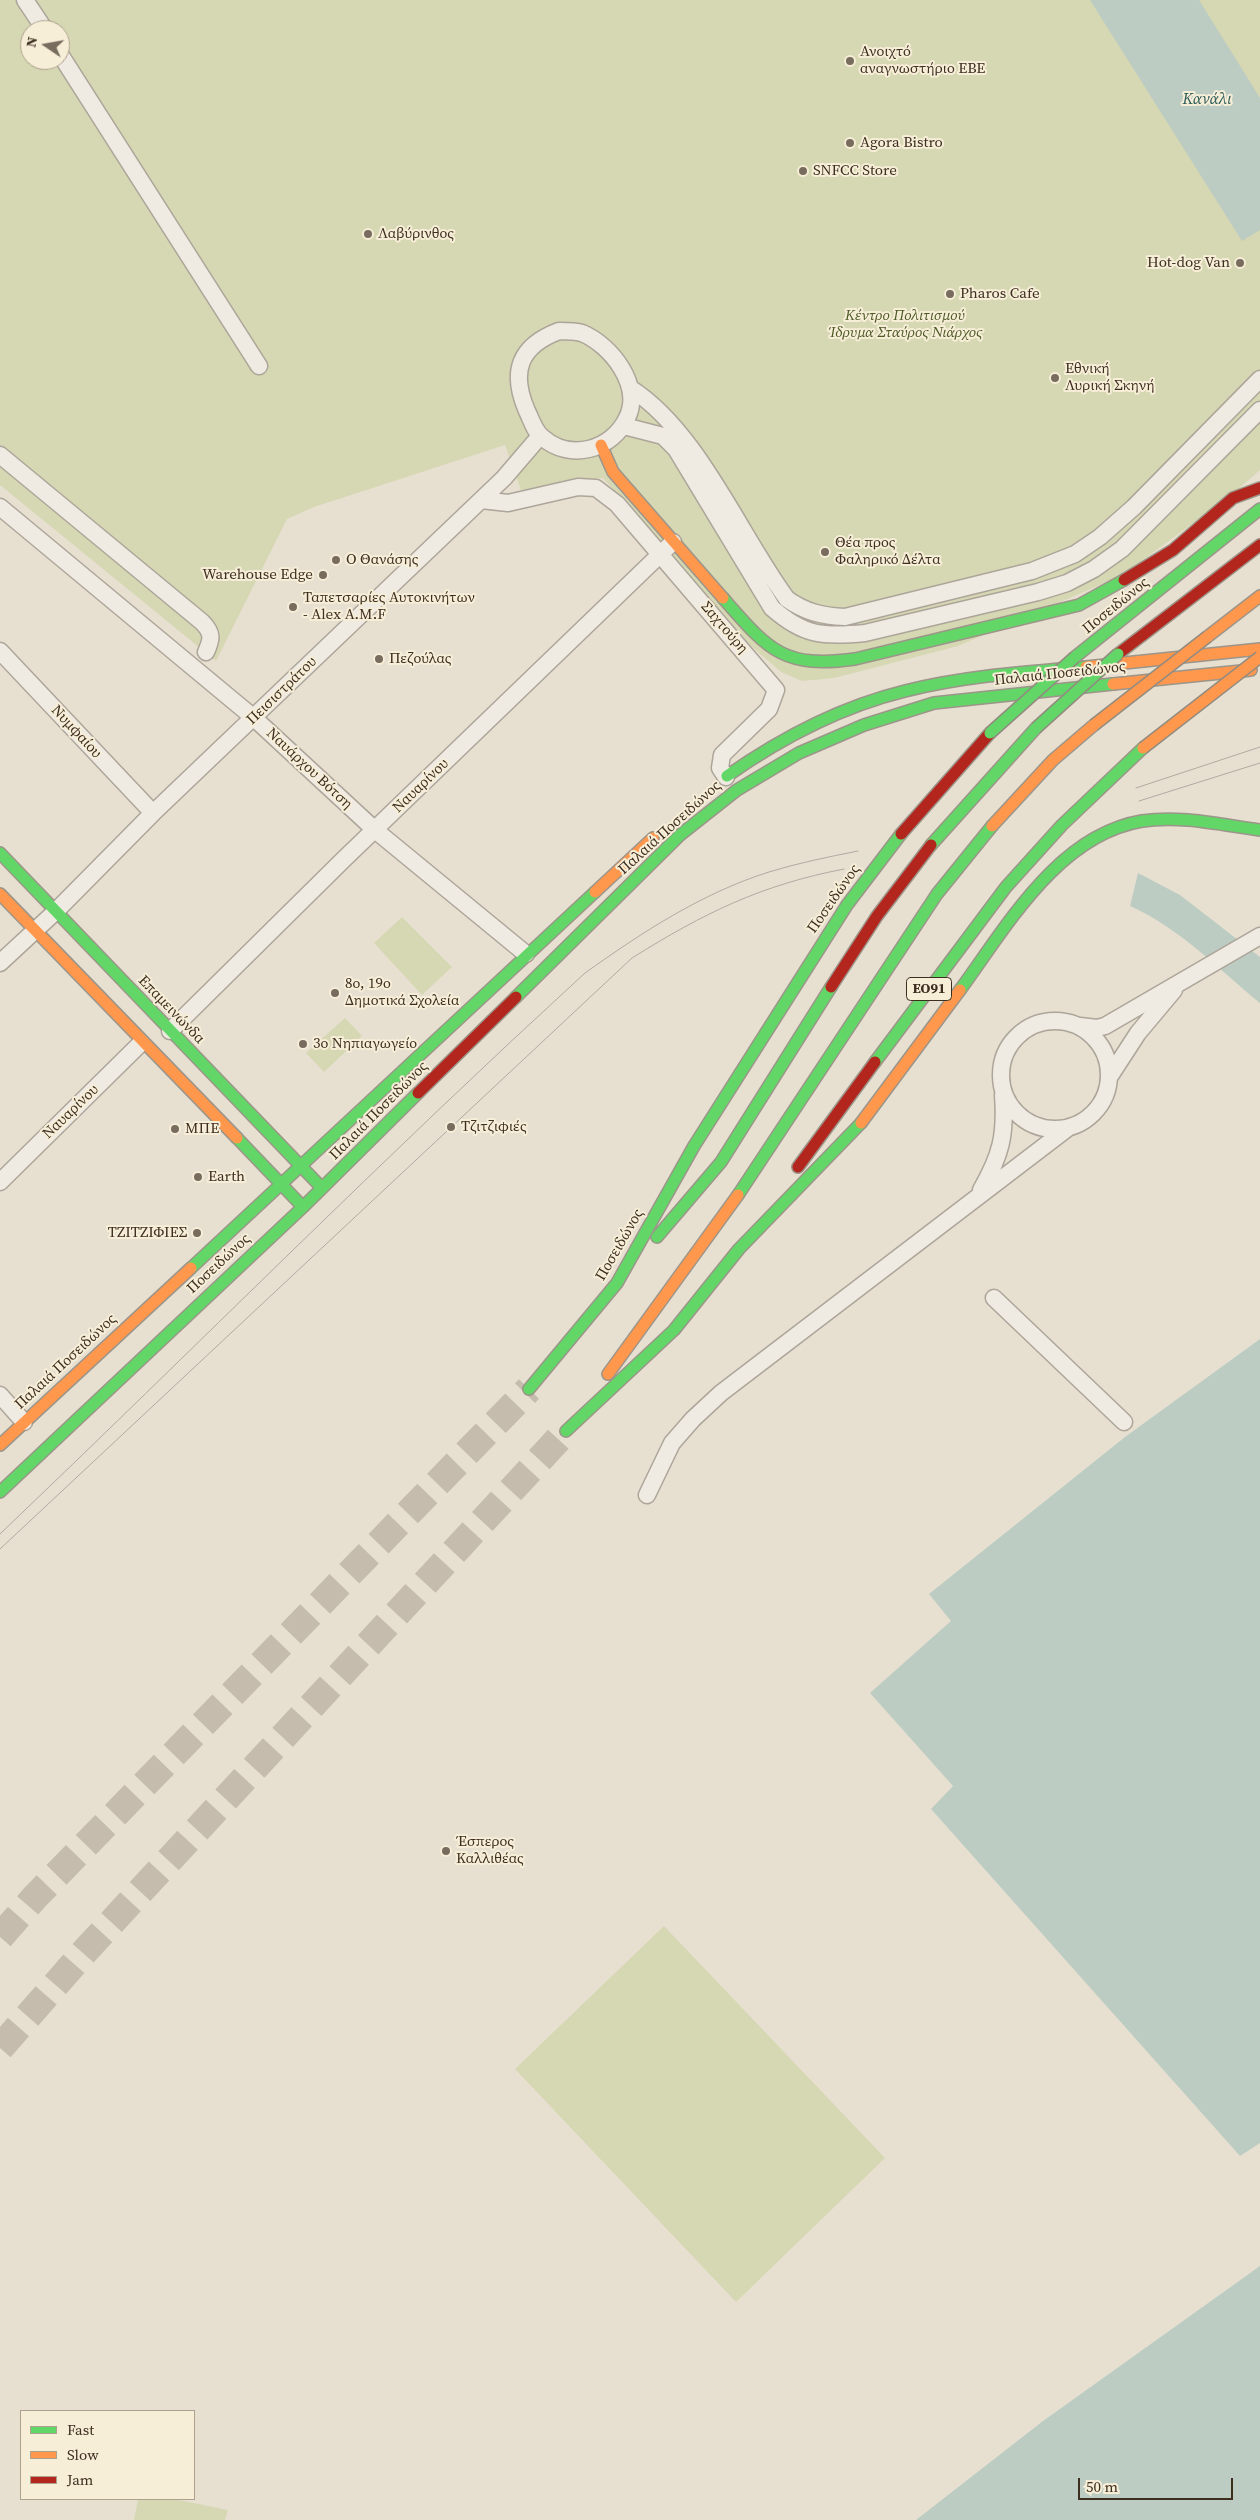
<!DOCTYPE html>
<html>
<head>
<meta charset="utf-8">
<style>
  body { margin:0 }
  #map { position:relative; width:1260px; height:2520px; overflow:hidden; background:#e7e0d1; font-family:"Source Serif 4",serif }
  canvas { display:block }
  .legend { position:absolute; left:20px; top:2410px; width:175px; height:90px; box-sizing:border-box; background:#f7eed8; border:1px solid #ada18e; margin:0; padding:6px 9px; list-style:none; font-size:15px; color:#3d2e20 }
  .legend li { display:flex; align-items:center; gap:10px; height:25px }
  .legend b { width:25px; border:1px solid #ada18e }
  .north { position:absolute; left:20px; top:20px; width:50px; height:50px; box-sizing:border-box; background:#f7eed8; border:1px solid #ada18e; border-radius:50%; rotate:282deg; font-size:14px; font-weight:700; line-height:20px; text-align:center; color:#3d2e20 }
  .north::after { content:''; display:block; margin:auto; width:18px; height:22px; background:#786c5e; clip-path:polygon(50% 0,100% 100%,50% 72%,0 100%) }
  .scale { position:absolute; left:1078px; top:2478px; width:155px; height:22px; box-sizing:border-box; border:2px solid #3d2e20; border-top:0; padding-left:6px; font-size:15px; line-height:18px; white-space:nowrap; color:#3d2e20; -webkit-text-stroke:4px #f7eed8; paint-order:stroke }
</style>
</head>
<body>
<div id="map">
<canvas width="1260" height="2520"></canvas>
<ul class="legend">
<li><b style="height:6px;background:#63d668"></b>Fast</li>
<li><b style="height:6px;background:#ff974d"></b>Slow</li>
<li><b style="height:6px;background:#b3261e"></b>Jam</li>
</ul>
<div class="north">N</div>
<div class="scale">50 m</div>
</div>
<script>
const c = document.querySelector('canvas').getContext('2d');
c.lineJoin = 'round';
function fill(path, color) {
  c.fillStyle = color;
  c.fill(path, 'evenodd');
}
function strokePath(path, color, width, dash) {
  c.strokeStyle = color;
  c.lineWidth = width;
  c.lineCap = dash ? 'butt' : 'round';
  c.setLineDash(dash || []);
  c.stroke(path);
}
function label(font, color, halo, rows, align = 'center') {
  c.font = font + ' "Source Serif 4",serif';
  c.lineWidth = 4;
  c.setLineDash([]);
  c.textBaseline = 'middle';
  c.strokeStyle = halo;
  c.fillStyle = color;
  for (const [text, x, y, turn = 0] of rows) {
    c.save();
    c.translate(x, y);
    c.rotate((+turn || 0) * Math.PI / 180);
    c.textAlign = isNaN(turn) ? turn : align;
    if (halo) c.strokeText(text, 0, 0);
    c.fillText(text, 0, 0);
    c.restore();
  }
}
const green = new Path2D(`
  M 0,0 L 1260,0 L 1260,470 L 1230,496 L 1121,576 L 958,646 L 834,678 L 802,681 L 781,672 L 750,645 L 603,478 L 583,480 L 522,493 L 505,445 L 314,507 L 287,519 L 216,661 L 0,485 ZM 30,30 L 60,30 L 60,60 L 30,60 Z
  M 402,917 L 452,967 L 422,995 L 374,943 Z
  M 345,1018 L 362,1036 L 324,1072 L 306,1053 Z
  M 664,1926 L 885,2158 L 736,2302 L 515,2069 Z
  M 138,2499 L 174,2499 L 228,2510 L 225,2520 L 134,2520 Z`);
const water = new Path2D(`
  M 1090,0 L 1199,0 L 1260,98 L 1260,230 L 1242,241 Z
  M 1138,873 L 1180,895 L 1260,957 L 1260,1003 C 1217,968 1181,929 1130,906 Z
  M 1260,1339 L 1260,2143 L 1240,2156 L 931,1809 L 953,1786 L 870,1693 L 951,1621 L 929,1594 L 1125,1437 Z
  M 1260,2266 L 1260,2520 L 916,2520 L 1043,2421 Z`);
const highwayTunnel = new Path2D(`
  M 0,1937 L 35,1897 L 529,1389
  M 0,2048 L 86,1950 L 566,1431`);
const street = new Path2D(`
  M 25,0 L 45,30
  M 60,54 L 259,366
  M 559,331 C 567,331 575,331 582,333 C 611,345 643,386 627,418 C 612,450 570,462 542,437 C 535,432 531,419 527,411 C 510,372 519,346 559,331 Z
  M 630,388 C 698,431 739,534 787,599 C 805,612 822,616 845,617 L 1032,571 L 1075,554 L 1100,537 L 1134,507 L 1260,379
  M 624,426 L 663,436 L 676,449 L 772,608 C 804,636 823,637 865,633 L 1038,592 L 1067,583 L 1094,569 L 1122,549 L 1260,410
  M 0,455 L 202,622 C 213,633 212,639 206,652
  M 481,500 L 508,503 L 578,487 L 596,488 L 617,504 L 776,690 L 769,709 L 722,755 L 720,768 L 726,777
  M 0,507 L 254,718 L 375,830 L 526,954
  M 0,651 L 153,813
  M 0,963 L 55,912 L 153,813 L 504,478 L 540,436
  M1001 1075a54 54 0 1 1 108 0a54 54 0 1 1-108 0Z
  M 1080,1026 L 1097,1028 L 1105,1026 L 1260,936
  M 170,1031 L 343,860 L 673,542
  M 1110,1076 L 1138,1033 L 1174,990
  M 0,1182 L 141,1043
  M 981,1190 C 1001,1155 1006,1135 1003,1095
  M 994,1298 L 1124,1422
  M 0,1395 L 24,1422
  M 647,1495 L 672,1443 L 693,1419 L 721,1393 L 1068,1128`);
const fast = new Path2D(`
  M 723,598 C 768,649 782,669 855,659 L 1079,605 L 1124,580
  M 1075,657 L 1260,509
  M 727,776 C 781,738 840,707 905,691 C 964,676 1025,672 1086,667
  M 931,845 L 1036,728
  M 0,853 L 322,1188
  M 960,990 C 1007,926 1058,835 1142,821 C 1181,815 1222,825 1260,830
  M 516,997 L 680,835 L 737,790 L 799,753 L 864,725 L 934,703 L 1113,684
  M 875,1062 L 1006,887 L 1062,825 L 1143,748
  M 237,1138 L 303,1207
  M 738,1195 L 937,894 L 992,826
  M 657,1237 L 721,1162 L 831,987
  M 191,1268 L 595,892
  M 529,1389 L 617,1283 L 694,1146 L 847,905 L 901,834
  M 566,1431 L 674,1330 L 739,1249 L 861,1123
  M 0,1492 L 303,1207 L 418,1093`);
const slow = new Path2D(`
  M 601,445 L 613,472 L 723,598
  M 1207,637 L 1260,596
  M 1086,667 L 1260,649
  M 1113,684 L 1251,670
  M 992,826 L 1053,760 L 1094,725
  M 595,892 L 653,838
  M 0,894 L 237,1138
  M 861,1123 L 960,990
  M 608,1374 L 738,1195
  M 0,1445 L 191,1268`);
const jam = new Path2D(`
  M 1124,580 L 1173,550 L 1233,498 L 1260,488
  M 1118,654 L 1260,545
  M 901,834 L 990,733
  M 831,987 L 877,916 L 931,845
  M 418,1093 L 516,997
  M 798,1167 L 875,1062`);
const tram = new Path2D(`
  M 1136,788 L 1260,747
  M 1139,801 L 1260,763
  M 0,1534 C 195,1348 386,1155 585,973 C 641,933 702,893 769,872 C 798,863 828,857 858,851
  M 0,1549 L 632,958 C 704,913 761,885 844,869`);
const fastBridge = new Path2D(`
  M 1036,728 L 1118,654
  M 990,733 L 1075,657`);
const slowBridge = new Path2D(`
  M 1094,725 L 1207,637
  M 1143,748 L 1260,657`);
const markers = [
  [850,61,5,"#786c5e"],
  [850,143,5,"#786c5e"],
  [803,171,5,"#786c5e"],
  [368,234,5,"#786c5e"],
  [1240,263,5,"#786c5e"],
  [950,294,5,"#786c5e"],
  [1055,378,5,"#786c5e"],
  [825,552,5,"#786c5e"],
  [336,560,5,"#786c5e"],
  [323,575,5,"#786c5e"],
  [293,607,5,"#786c5e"],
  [379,659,5,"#786c5e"],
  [335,993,5,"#786c5e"],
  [303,1044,5,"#786c5e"],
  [451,1127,5,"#786c5e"],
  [175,1129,5,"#786c5e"],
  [198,1177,5,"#786c5e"],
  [197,1233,5,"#786c5e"],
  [446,1851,5,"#786c5e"]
];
const shields = [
  [929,989,45]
];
const shieldNames = [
  ["ΕΟ91",929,989]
];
const poiNames = [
  ["Ανοιχτό",860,52],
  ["αναγνωστήριο ΕΒΕ",860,69],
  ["Agora Bistro",860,143],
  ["SNFCC Store",813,171],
  ["Λαβύρινθος",378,234],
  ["Hot-dog Van",1230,263,"right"],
  ["Pharos Cafe",960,294],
  ["Εθνική",1065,369],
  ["Λυρική Σκηνή",1065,386],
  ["Θέα προς",835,543],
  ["Φαληρικό Δέλτα",835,560],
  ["Ο Θανάσης",346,560],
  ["Warehouse Edge",313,575,"right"],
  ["Ταπετσαρίες Αυτοκινήτων",303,598],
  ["- Alex A.M.F",303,615],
  ["Πεζούλας",389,659],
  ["8ο, 19ο",345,984],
  ["Δημοτικά Σχολεία",345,1001],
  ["3ο Νηπιαγωγείο",313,1044],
  ["Τζιτζιφιές",461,1127],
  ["ΜΠΕ",185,1129],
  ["Earth",208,1177],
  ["ΤΖΙΤΖΙΦΙΕΣ",187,1233,"right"],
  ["Έσπερος",456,1842],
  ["Καλλιθέας",456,1859]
];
const parkNames = [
  ["Κέντρο Πολιτισμού",905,316],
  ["Ίδρυμα Σταύρος Νιάρχος",905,333]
];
const streetNames = [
  ["Ποσειδώνος",1116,606,-39],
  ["Σαχτούρη",724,628,49],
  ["Παλαιά Ποσειδώνος",1060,674,-6],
  ["Πεισιστράτου",282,691,-44],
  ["Νυμφαίου",76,732,47],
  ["Ναυάρχου Βότση",309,769,43],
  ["Ναυαρίνου",421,786,-44],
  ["Παλαιά Ποσειδώνος",670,828,-42],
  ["Ποσειδώνος",834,899,-55],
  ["Επαμεινώνδα",171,1010,46],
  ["Παλαιά Ποσειδώνος",379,1111,-45],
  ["Ναυαρίνου",71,1112,-44],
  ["Ποσειδώνος",620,1245,-60],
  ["Ποσειδώνος",219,1264,-43],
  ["Παλαιά Ποσειδώνος",66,1362,-43]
];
const waterNames = [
  ["Κανάλι",1207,100]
];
fill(green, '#d6d7b3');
fill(water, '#bcccc2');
strokePath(highwayTunnel, '#c5bcae', 28, [28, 14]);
strokePath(street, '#ada599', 19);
strokePath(fast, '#9c958a', 14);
strokePath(slow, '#9c958a', 14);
strokePath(jam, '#9c958a', 14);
strokePath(street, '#efebe3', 16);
strokePath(fast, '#63d668', 11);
strokePath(slow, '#ff974d', 11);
strokePath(jam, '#b3261e', 11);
strokePath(tram, '#afaaa2', 1);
strokePath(fastBridge, '#928b80', 14, []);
strokePath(slowBridge, '#928b80', 14, []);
strokePath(fastBridge, '#63d668', 11);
strokePath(slowBridge, '#ff974d', 11);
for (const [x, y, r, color] of markers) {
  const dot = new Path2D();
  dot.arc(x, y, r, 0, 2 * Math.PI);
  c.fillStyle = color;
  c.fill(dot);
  strokePath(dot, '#f7eed8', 2);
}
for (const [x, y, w] of shields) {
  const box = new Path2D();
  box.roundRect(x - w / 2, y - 11.5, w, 23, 4);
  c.fillStyle = '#f7eed8';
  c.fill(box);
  strokePath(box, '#3d2e20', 1);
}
label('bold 14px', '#3d2e20', null, shieldNames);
label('15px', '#3d2e20', '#f7eed8', poiNames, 'left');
label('italic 15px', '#4d5a26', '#f7eed8', parkNames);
label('15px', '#3d2e20', '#f7eed8', streetNames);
label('italic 16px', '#2f5d5a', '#f7eed8', waterNames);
</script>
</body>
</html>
